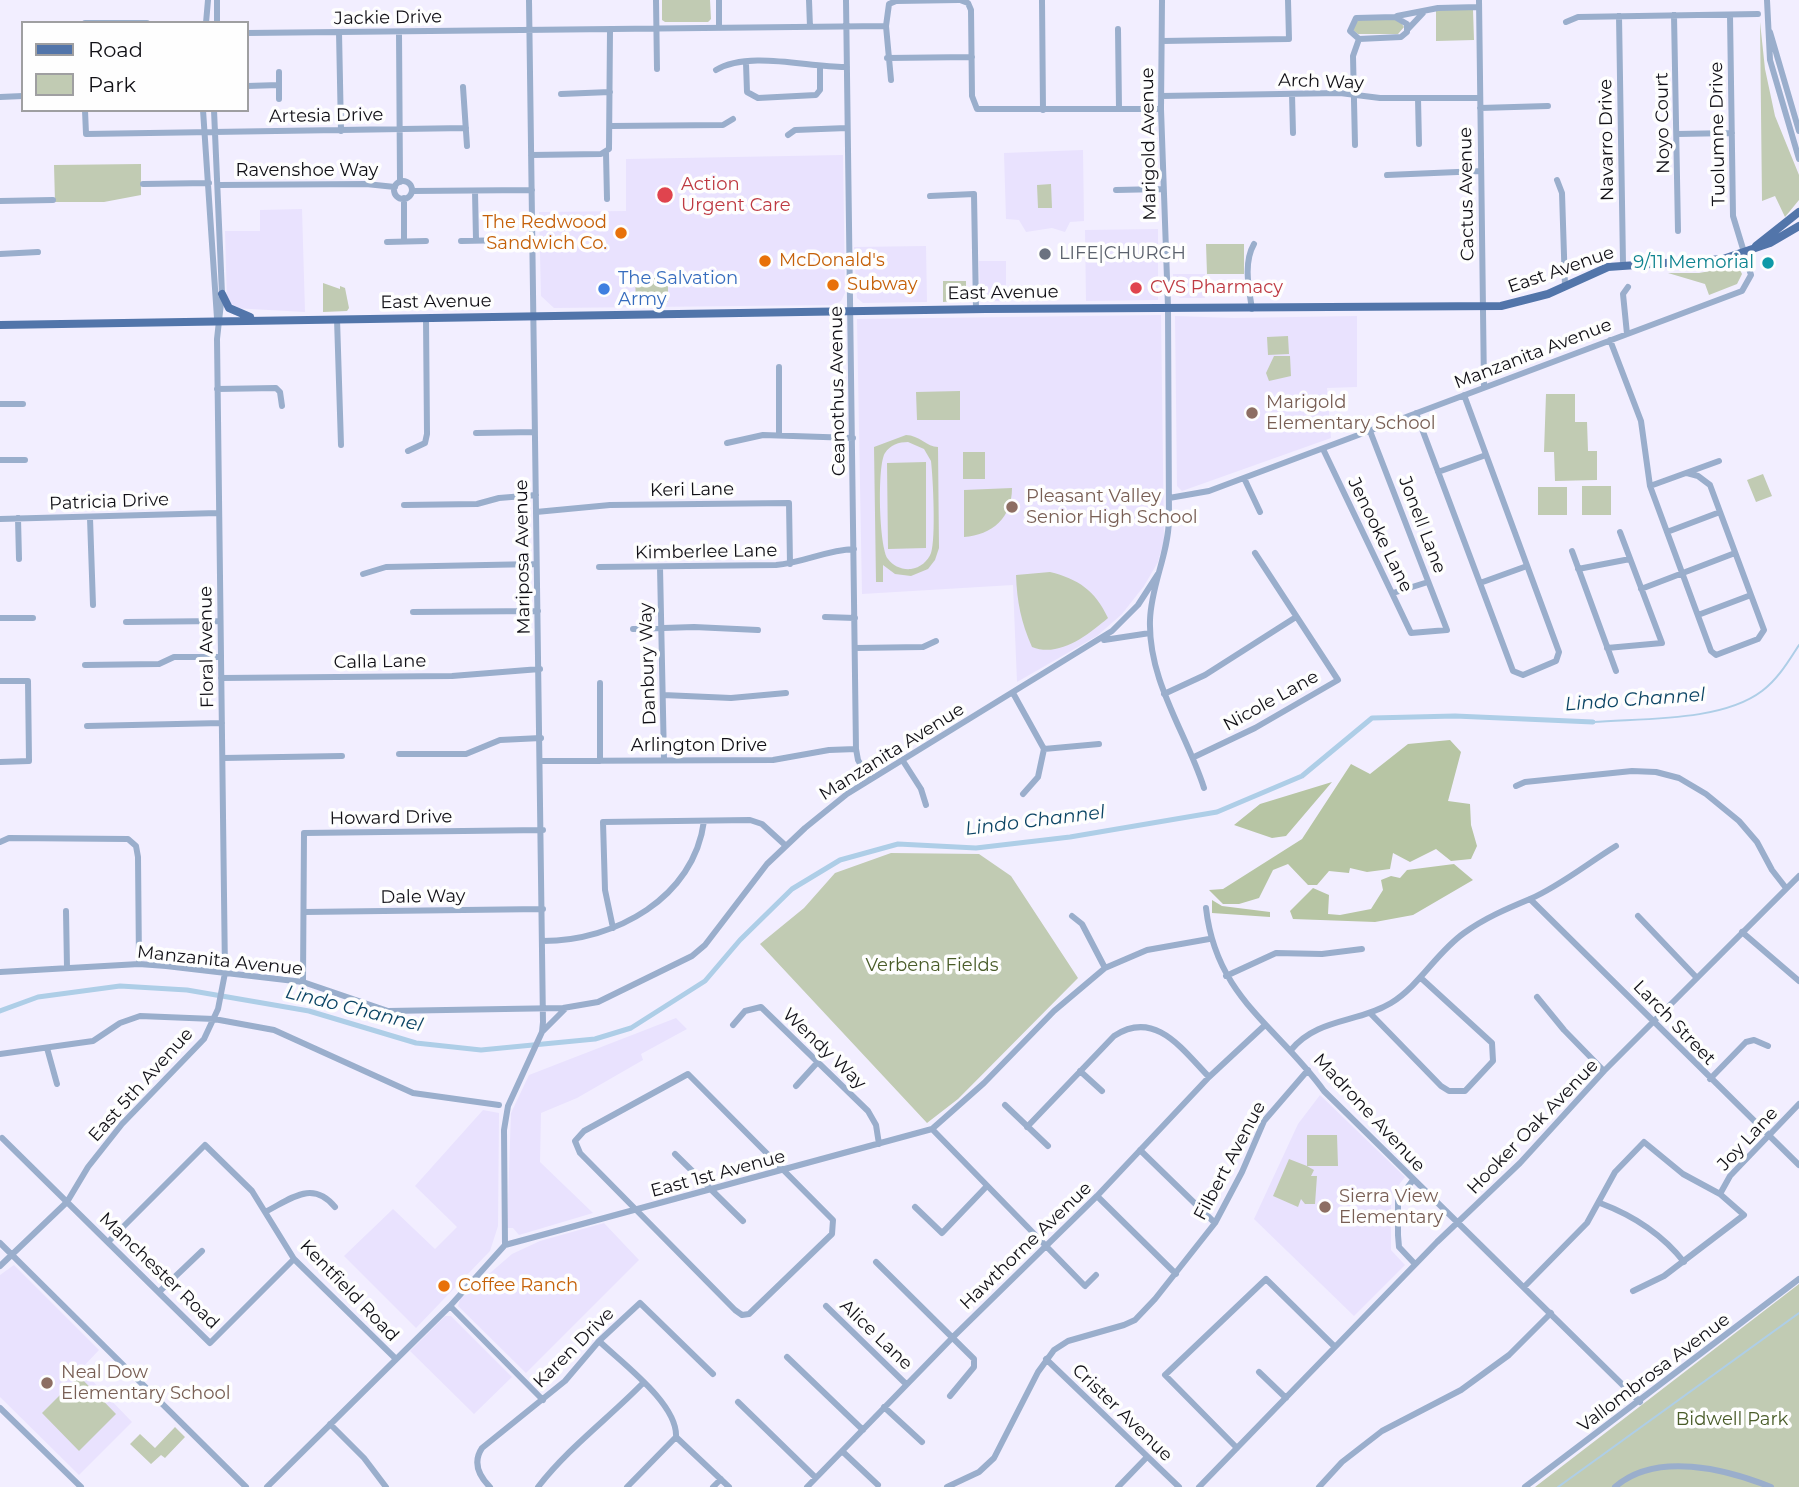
<!DOCTYPE html>
<html>
<head>
<meta charset="utf-8">
<style>
  body { margin:0 }
  #map { position:relative; width:1799px; height:1487px; overflow:hidden; background:#f2eeff; font-family:Montserrat,sans-serif }
  canvas { display:block }
  .legend { position:absolute; left:21px; top:21px; width:228px; height:91px; box-sizing:border-box; background:#fefefe; border:2px solid #9f9fa1; margin:0; padding:9px 12px; list-style:none; font-size:21px; color:#111016 }
  .legend li { display:flex; align-items:center; gap:14px; height:35px }
  .legend b { width:35px; border:2px solid #9f9fa1 }
</style>
</head>
<body>
<div id="map">
<canvas width="1799" height="1487"></canvas>
<ul class="legend">
<li><b style="height:9px;background:#5275aa"></b>Road</li>
<li><b style="height:19px;background:#c1cbb3"></b>Park</li>
</ul>
</div>
<script>
const c = document.querySelector('canvas').getContext('2d');
c.lineJoin = 'round';
function fill(path, color) {
  c.fillStyle = color;
  c.fill(path, 'evenodd');
}
function strokePath(path, color, width, dash) {
  c.strokeStyle = color;
  c.lineWidth = width;
  c.lineCap = dash ? 'butt' : 'round';
  c.setLineDash(dash || []);
  c.stroke(path);
}
function label(font, color, halo, rows, align = 'center') {
  c.font = font + ' Montserrat,sans-serif';
  c.lineWidth = 7;
  c.setLineDash([]);
  c.textBaseline = 'middle';
  c.strokeStyle = halo;
  c.fillStyle = color;
  for (const [text, x, y, turn = 0] of rows) {
    c.save();
    c.translate(x, y);
    c.rotate((+turn || 0) * Math.PI / 180);
    c.textAlign = isNaN(turn) ? turn : align;
    if (halo) c.strokeText(text, 0, 0);
    c.fillText(text, 0, 0);
    c.restore();
  }
}
const built = new Path2D(`
  M 1083,150 L 1084,221 L 1070,222 L 1065,232 L 1052,228 L 1026,232 L 1019,220 L 1006,219 L 1004,153 Z
  M 843,155 L 845,293 L 841,301 L 833,305 L 554,308 L 541,296 L 539,212 L 626,211 L 626,159 Z
  M 302,209 L 305,312 L 233,308 L 227,302 L 225,231 L 260,231 L 260,210 Z
  M 1158,229 L 1158,300 L 1086,301 L 1085,230 Z
  M 926,246 L 927,302 L 863,303 L 857,298 L 854,247 Z
  M 979,261 L 1006,261 L 1006,302 L 980,299 Z
  M 1173,274 L 1205,274 L 1205,298 L 1180,298 L 1174,294 Z
  M 1161,315 L 1164,540 L 1158,562 L 1144,586 L 1122,614 L 1097,636 L 1017,682 L 1013,585 L 862,594 L 857,319 Z
  M 1175,316 L 1234,318 L 1357,316 L 1357,387 L 1327,388 L 1331,438 L 1182,491 L 1177,486 Z
  M 676,1018 L 687,1029 L 641,1054 L 643,1060 L 577,1098 L 541,1113 L 540,1162 L 593,1213 L 519,1235 L 513,1228 L 507,1228 L 511,1113 L 529,1075 Z
  M 1320,1095 L 1405,1177 L 1391,1195 L 1391,1250 L 1405,1265 L 1354,1316 L 1254,1219 L 1298,1124 Z
  M 483,1110 L 499,1113 L 498,1226 L 490,1251 L 416,1328 L 344,1256 L 393,1209 L 435,1249 L 457,1227 L 415,1186 Z
  M 604,1223 L 639,1260 L 526,1373 L 458,1306 L 460,1299 L 512,1254 L 540,1241 Z
  M 14,1265 L 99,1350 L 81,1369 L 132,1422 L 79,1475 L 0,1397 L 0,1275 Z
  M 445,1316 L 451,1316 L 512,1377 L 474,1414 L 410,1351 Z`);
const green = new Path2D(`
  M 662,0 L 710,0 L 711,19 L 708,22 L 665,22 L 662,20 Z
  M 1436,10 L 1473,10 L 1474,40 L 1436,41 Z
  M 1359,20 L 1399,20 L 1404,27 L 1398,34 L 1358,34 L 1353,30 L 1353,24 Z
  M 1760,22 L 1765,69 L 1775,116 L 1799,175 L 1799,200 L 1785,217 L 1775,196 L 1762,201 Z
  M 141,164 L 141,195 L 104,202 L 55,202 L 54,165 Z
  M 1051,184 L 1052,208 L 1038,208 L 1037,185 Z
  M 1206,244 L 1244,244 L 1244,274 L 1207,274 Z
  M 1738,266 L 1742,274 L 1737,284 L 1709,295 L 1705,284 L 1668,273 L 1699,273 Z
  M 635,278 L 668,278 L 668,302 L 636,301 Z
  M 943,281 L 966,281 L 966,300 L 943,302 Z
  M 323,283 L 340,289 L 340,286 L 345,288 L 349,308 L 347,311 L 323,312 Z
  M 1288,336 L 1289,354 L 1268,355 L 1267,337 Z
  M 1274,356 L 1290,356 L 1291,376 L 1269,381 L 1266,373 Z
  M 960,391 L 960,420 L 917,420 L 916,392 Z
  M 1546,394 L 1575,394 L 1575,422 L 1587,422 L 1588,451 L 1597,451 L 1597,480 L 1555,481 L 1554,452 L 1544,452 Z
  M 906,435 C 919,435 927,447 938,447 L 939,548 L 935,560 L 928,569 L 911,576 L 895,574 L 883,565 L 883,582 L 876,582 L 874,447 ZM 908,442 L 924,449 L 931,461 C 933,478 936,538 931,553 C 928,561 920,568 911,569 C 902,570 893,566 888,559 C 879,548 877,465 885,453 C 890,445 899,442 908,442 Z
  M 963,452 L 985,452 L 985,479 L 963,479 Z
  M 926,462 L 926,548 L 888,549 L 887,463 Z
  M 1763,474 L 1772,496 L 1756,502 L 1747,480 Z
  M 1582,486 L 1611,486 L 1611,515 L 1582,515 Z
  M 1538,487 L 1567,487 L 1567,515 L 1538,515 Z
  M 1012,488 C 1012,518 992,535 964,537 L 964,490 Z
  M 1050,572 C 1078,579 1095,590 1108,618 C 1088,635 1059,658 1032,647 C 1021,622 1017,602 1016,575 Z
  M 891,853 L 979,854 L 1011,876 L 1078,978 L 958,1099 L 927,1123 L 760,944 L 804,908 L 835,873 Z
  M 1307,1135 L 1337,1135 L 1338,1166 L 1307,1166 L 1314,1170 L 1311,1176 L 1317,1176 L 1315,1204 L 1305,1204 L 1301,1199 L 1298,1207 L 1273,1196 L 1289,1159 L 1307,1166 Z
  M 1799,1284 L 1799,1487 L 1535,1487 Z
  M 79,1376 L 116,1414 L 79,1451 L 42,1413 Z
  M 175,1427 L 185,1437 L 165,1458 L 161,1455 L 151,1464 L 130,1444 L 140,1434 L 155,1448 Z`);
const forest = new Path2D(`
  M 1450,740 L 1461,752 L 1448,801 L 1470,804 L 1471,825 L 1477,846 L 1471,859 L 1451,861 L 1436,849 L 1410,862 L 1393,853 L 1390,869 L 1367,872 L 1350,868 L 1349,873 L 1329,871 L 1317,885 L 1308,885 L 1288,864 L 1273,870 L 1259,898 L 1239,904 L 1223,904 L 1209,890 L 1223,889 L 1302,839 L 1351,764 L 1370,774 L 1408,744 Z
  M 1332,782 L 1286,836 L 1272,838 L 1234,825 L 1260,804 Z
  M 1454,864 L 1473,880 L 1413,915 L 1375,922 L 1293,919 L 1290,911 L 1313,888 L 1329,895 L 1328,914 L 1340,915 L 1371,909 L 1383,890 L 1381,880 L 1391,876 L 1400,878 L 1407,870 Z
  M 1212,900 L 1222,906 L 1270,912 L 1270,917 L 1212,913 Z`);
const stream = new Path2D(`
  M 1593,722 C 1643,718 1721,722 1762,691 C 1778,679 1788,662 1799,645
  M 1558,1487 L 1799,1313`);
const canal = new Path2D(`
  M 0,1011 L 38,997 L 120,986 L 187,990 L 309,1011 L 416,1043 L 481,1050 L 595,1039 L 631,1028 L 705,981 L 740,940 L 792,889 L 840,860 L 898,844 L 976,848 L 1070,837 L 1217,812 L 1302,776 L 1372,718 L 1455,716 L 1593,722`);
const minor = new Path2D(`
  M 656,0 L 657,69
  M 809,0 L 810,27
  M 846,0 L 856,749 L 858,760 L 869,779
  M 960,0 L 968,3 L 971,10 L 972,96 L 977,109 L 1161,109
  M 1042,0 L 1043,110
  M 1162,0 L 1161,109 L 1168,307 L 1169,520 C 1168,555 1151,586 1150,620 C 1148,681 1186,732 1204,788
  M 1479,0 L 1484,387
  M 1767,0 L 1770,60 L 1799,159
  M 1674,15 L 1678,231
  M 1397,16 L 1438,8 L 1479,7
  M 1619,16 L 1623,264
  M 1395,17 L 1407,24 L 1407,32 L 1401,37 L 1359,39 L 1350,31 L 1356,18 Z
  M 1566,22 L 1578,17 L 1758,14
  M 85,23 L 147,23
  M 206,23 L 208,0
  M 217,23 L 217,0
  M 719,28 L 719,0
  M 1118,29 L 1119,109
  M 1408,29 L 1423,13
  M 339,32 L 341,131
  M 399,32 L 400,182
  M 1770,32 L 1799,131
  M 247,33 L 886,26
  M 1162,41 L 1289,39 L 1288,0
  M 887,58 L 972,57
  M 746,63 L 747,92 L 758,98 L 816,95 L 820,90 L 820,67
  M 716,70 C 749,50 810,68 847,67
  M 279,72 L 279,99
  M 891,80 L 886,26 L 889,4 L 896,1 L 959,0
  M 247,86 L 279,85
  M 463,87 L 467,146
  M 561,94 L 610,92
  M 1292,94 L 1293,133
  M 1161,96 L 1340,93 L 1380,98 L 1479,98
  M 0,97 L 23,96
  M 1418,98 L 1419,144
  M 1480,108 L 1548,106
  M 85,110 L 86,134 L 466,128
  M 203,110 L 217,318
  M 611,126 L 723,125 L 733,119
  M 1677,134 L 1732,133
  M 788,135 L 795,130 L 847,128
  M 1355,145 L 1353,56 L 1359,39
  M 606,153 L 607,199
  M 531,155 L 601,154 L 609,149 L 610,30
  M 1387,175 L 1481,171
  M 1557,180 L 1562,193 L 1565,286
  M394 190a9 9 0 1 1 18 0a9 9 0 1 1-18 0Z
  M 143,184 L 209,183
  M 219,185 L 366,184 L 395,187
  M 1116,190 L 1162,189
  M 412,191 L 532,190
  M 475,191 L 476,240
  M 930,196 L 974,194 L 976,309
  M 404,198 L 404,241
  M 0,201 L 53,200
  M 461,241 L 510,240
  M 387,242 L 426,241
  M 0,254 L 38,252
  M 1252,309 C 1249,289 1243,263 1254,244
  M 337,319 L 341,445
  M 1627,334 L 1623,294 L 1628,287
  M 1610,340 L 1641,421 L 1650,486 L 1711,651 L 1716,655 L 1758,639 L 1764,630 L 1710,485 L 1698,476 L 1687,473
  M 779,367 L 779,435
  M 217,389 L 276,388 L 280,392 L 282,406
  M 0,404 L 23,404
  M 1416,413 L 1513,671 L 1523,675 L 1556,661 L 1559,652 L 1464,395
  M 476,433 L 535,432
  M 727,443 L 763,435 L 853,438
  M 1323,449 L 1411,633 L 1447,630 L 1370,431
  M 408,451 L 425,443 L 427,434 L 426,318
  M 0,460 L 25,460
  M 1438,472 L 1486,455
  M 1244,478 L 1260,512
  M 1650,486 L 1719,461
  M 1169,498 L 1209,491 L 1742,291 L 1751,275 L 1733,216 L 1730,15
  M 404,505 L 477,504 L 499,498 L 536,495
  M 536,512 L 610,505 L 789,503 L 790,564
  M 18,518 L 19,559
  M 90,518 L 93,605
  M 0,519 L 218,513
  M 1667,532 L 1720,512
  M 1572,551 L 1616,671
  M 599,567 L 776,565 C 803,563 826,550 854,549
  M 660,567 L 664,760
  M 1578,569 L 1630,559
  M 363,574 L 386,567 L 536,564
  M 1480,583 L 1527,566
  M 1641,589 L 1735,553
  M 1393,593 L 1428,582
  M 413,612 L 538,611
  M 1698,615 L 1751,595
  M 825,617 L 855,618
  M 0,618 L 33,618
  M 126,622 L 220,621
  M 633,629 L 694,627 L 758,630
  M 1104,640 L 1150,633
  M 855,648 L 923,647 L 936,641
  M 1607,648 L 1662,643 L 1620,532
  M 85,665 L 159,664 L 174,657 L 221,657
  M 221,678 L 452,676 L 540,669
  M 0,681 L 28,681 L 29,761 L 0,762
  M 600,683 L 600,761
  M 1013,693 L 1044,749 L 1038,777 L 1023,794
  M 1164,694 L 1205,675 L 1296,617
  M 663,695 L 731,698 L 786,693
  M 87,726 L 222,723
  M 1044,749 L 1099,744
  M 399,754 L 466,754 L 500,740 L 541,738
  M 1194,757 L 1255,728 L 1338,680 L 1255,553
  M 223,758 L 342,756
  M 541,761 L 773,760 L 829,750 L 856,749
  M 903,761 L 921,789 L 926,805
  M 1516,786 L 1525,782 L 1632,771 L 1656,772 L 1679,778 L 1706,794 L 1739,821 L 1757,842 L 1772,870 L 1786,888
  M 0,842 L 9,838 L 128,839 L 136,846 L 138,857 L 139,964
  M 1530,899 L 1799,1165
  M 1206,908 C 1216,997 1276,1025 1324,1091 L 1640,1402
  M 66,911 L 67,968
  M 304,912 L 543,909
  M 1072,916 L 1082,924 L 1105,968
  M 1638,916 L 1697,978
  M 613,928 L 605,890 L 603,822 L 750,820 L 762,824 L 785,845
  M 1742,932 L 1799,981
  M 543,941 C 615,941 694,898 704,821
  M 0,972 L 139,964 L 166,966 L 303,982 L 388,1011 L 563,1008 L 598,1002 L 692,956 L 705,945 L 767,864 L 805,828 L 847,794 L 1112,631 L 1138,605 L 1158,574
  M 1226,976 L 1276,953 L 1322,954 L 1362,949
  M 303,982 L 304,833 L 543,830
  M 1537,997 L 1564,1030 L 1604,1071
  M 1370,1013 L 1441,1086 L 1449,1091 L 1465,1091 L 1493,1061 L 1492,1043 L 1421,978
  M 733,1025 L 745,1011 L 761,1007 L 868,1111 L 876,1125 L 879,1144
  M 543,1031 L 565,1009
  M 47,1048 L 57,1084
  M 1291,1050 C 1317,1018 1358,1023 1391,1003 C 1420,985 1436,953 1464,933 C 1485,918 1506,909 1530,899 C 1560,886 1588,863 1616,846
  M 0,1054 L 93,1041 L 120,1023 L 140,1016 L 214,1019 L 274,1030 L 413,1093 L 499,1105
  M 1080,1071 L 1102,1091
  M 688,1074 L 833,1220 L 832,1234 L 749,1314 L 742,1315 L 735,1310 L 580,1153 L 575,1141 L 584,1131 Z
  M 1710,1079 L 1746,1042 L 1754,1040 L 1768,1046
  M 796,1086 L 816,1064
  M 1005,1105 L 1048,1146
  M 1027,1127 L 1114,1036 C 1155,1009 1182,1049 1209,1077
  M 932,1129 L 1085,1286 L 1096,1275
  M 2,1138 L 210,1343 L 294,1259
  M 1140,1150 L 1215,1223
  M 675,1154 L 743,1221
  M 1413,1180 L 1398,1200 L 1398,1235 L 1399,1247 L 1415,1264
  M 1720,1194 L 1730,1176 L 1799,1104
  M 1097,1196 L 1176,1274
  M 1600,1203 C 1632,1215 1662,1234 1684,1262
  M 915,1207 L 942,1233 L 986,1187
  M 267,1211 C 292,1198 313,1180 335,1207
  M 109,1241 L 205,1145 L 252,1191 L 294,1259 L 396,1359
  M 0,1243 L 246,1487
  M 505,1245 L 504,1130 L 508,1106 L 542,1032 L 543,1022 L 529,0
  M 876,1262 L 974,1359 L 974,1367 L 950,1396
  M 0,1266 L 67,1202 L 88,1167 L 122,1124 L 204,1039 L 218,1009 L 225,973 L 217,339 L 222,294 L 214,110
  M 1524,1287 L 1587,1223 L 1615,1172 L 1644,1142 L 1683,1174 L 1720,1194 L 1744,1215 L 1664,1276 L 1633,1291
  M 160,1291 L 202,1251
  M 450,1306 L 543,1400
  M 826,1306 L 906,1384
  M 599,1341 C 622,1363 678,1404 676,1437 L 729,1487
  M 787,1357 L 863,1430
  M 1046,1359 L 1179,1487
  M 1259,1372 L 1286,1398
  M 738,1402 L 816,1478
  M 884,1407 L 922,1442
  M 0,1408 L 81,1487
  M 330,1424 L 364,1458 L 386,1487
  M 1237,1448 L 1165,1375 L 1266,1279 L 1335,1347
  M 842,1451 L 878,1485
  M 267,1487 L 450,1306 L 505,1245 L 932,1129 L 984,1083 L 1054,1011 L 1105,968 L 1147,950 L 1209,939
  M 490,1487 C 479,1476 472,1463 482,1448 L 565,1381 L 599,1341 L 640,1303 L 713,1374
  M 538,1487 C 568,1448 609,1418 643,1383
  M 627,1487 L 676,1437
  M 713,1487 L 721,1479
  M 807,1487 L 954,1336 L 1097,1196 L 1209,1077 L 1265,1025
  M 947,1487 L 979,1472 L 994,1458 L 1038,1372 L 1054,1350 L 1068,1341 L 1124,1325 L 1135,1320 L 1155,1299 L 1215,1223 L 1242,1172 L 1264,1121 L 1308,1070
  M 1118,1487 L 1147,1457
  M 1199,1487 L 1437,1242 L 1520,1163 L 1604,1071 L 1799,876
  M 1319,1487 L 1342,1462 L 1382,1431 L 1461,1390 L 1509,1355 L 1551,1313
  M 1525,1487 L 1799,1279
  M 1615,1487 C 1656,1451 1726,1469 1771,1487`);
const major = new Path2D(`
  M 1756,246 L 1799,212
  M 222,294 L 229,308 L 250,317
  M 0,325 L 986,309 L 1501,306 L 1548,294 L 1608,267 L 1723,259 L 1770,243 L 1799,226`);
const markers = [
  [665,195,9,"#e0444e"],
  [621,233,7,"#e8710a"],
  [1045,254,7,"#6b7280"],
  [765,261,7,"#e8710a"],
  [1768,263,7,"#0f9aa8"],
  [833,285,7,"#e8710a"],
  [1136,288,7,"#e0444e"],
  [604,289,7,"#3f7fe0"],
  [1252,413,7,"#8d6e63"],
  [1012,507,7,"#8d6e63"],
  [1325,1207,7,"#8d6e63"],
  [444,1286,7,"#e8710a"],
  [47,1383,7,"#8d6e63"]
];
const streetNames = [
  ["Jackie Drive",388,18,-1],
  ["Arch Way",1321,82,2],
  ["Artesia Drive",326,116,-1],
  ["Noyo Court",1663,123,-91],
  ["Tuolumne Drive",1718,134,-91],
  ["Navarro Drive",1607,140,-91],
  ["Marigold Avenue",1149,144,-91],
  ["Ravenshoe Way",307,171],
  ["Cactus Avenue",1467,194,-91],
  ["East Avenue",1561,270,-19],
  ["East Avenue",1003,293,-1],
  ["East Avenue",436,302,-1],
  ["Manzanita Avenue",1533,354,-21],
  ["Ceanothus Avenue",838,391,-91],
  ["Keri Lane",692,490,-1],
  ["Patricia Drive",109,502,-2],
  ["Jonell Lane",1422,525,69],
  ["Jenooke Lane",1380,535,64],
  ["Kimberlee Lane",706,552,-1],
  ["Mariposa Avenue",523,557,-91],
  ["Floral Avenue",207,647,-91],
  ["Calla Lane",380,662,-1],
  ["Danbury Way",648,664,-92],
  ["Nicole Lane",1271,701,-29],
  ["Arlington Drive",699,746],
  ["Manzanita Avenue",892,752,-32],
  ["Howard Drive",391,818,-1],
  ["Dale Way",423,897,-1],
  ["Manzanita Avenue",220,961,6],
  ["Larch Street",1674,1023,46],
  ["Wendy Way",824,1049,44],
  ["East 5th Avenue",141,1085,-48],
  ["Madrone Avenue",1369,1113,47],
  ["Hooker Oak Avenue",1533,1127,-46],
  ["Joy Lane",1748,1139,-47],
  ["Filbert Avenue",1230,1161,-62],
  ["East 1st Avenue",718,1174,-15],
  ["Hawthorne Avenue",1026,1246,-44],
  ["Manchester Road",159,1271,44],
  ["Kentfield Road",349,1291,46],
  ["Alice Lane",876,1335,44],
  ["Karen Drive",574,1348,-45],
  ["Vallombrosa Avenue",1654,1373,-37],
  ["Crister Avenue",1122,1413,44]
];
const healthNames = [
  ["Action",681,185],
  ["Urgent Care",681,206],
  ["CVS Pharmacy",1150,288]
];
const foodNames = [
  ["The Redwood",607,223,"right"],
  ["Sandwich Co.",607,244,"right"],
  ["McDonald's",779,261],
  ["Subway",847,285],
  ["Coffee Ranch",458,1286]
];
const worshipNames = [
  ["LIFE|CHURCH",1059,254]
];
const cultureNames = [
  ["9/11 Memorial",1754,263]
];
const shopNames = [
  ["The Salvation",618,279],
  ["Army",618,300]
];
const educationNames = [
  ["Marigold",1266,403],
  ["Elementary School",1266,424],
  ["Pleasant Valley",1026,497],
  ["Senior High School",1026,518],
  ["Sierra View",1339,1197],
  ["Elementary",1339,1218],
  ["Neal Dow",61,1373],
  ["Elementary School",61,1394]
];
const parkNames = [
  ["Verbena Fields",932,966],
  ["Bidwell Park",1732,1420]
];
const waterNames = [
  ["Lindo Channel",1635,700,-4],
  ["Lindo Channel",1035,821,-7],
  ["Lindo Channel",354,1009,14]
];
fill(built, '#e9e2fe');
fill(green, '#c1cbb3');
fill(forest, '#b7c5a4');
strokePath(stream, '#aecee7', 2);
strokePath(canal, '#aecee7', 5);
strokePath(minor, '#9aaecc', 6);
strokePath(major, '#5275aa', 8);
for (const [x, y, r, color] of markers) {
  const dot = new Path2D();
  dot.arc(x, y, r, 0, 2 * Math.PI);
  c.fillStyle = color;
  c.fill(dot);
  strokePath(dot, '#fefefe', 2.5);
}
label('18px', '#111016', '#fefefe', streetNames);
label('18px', '#be3a42', '#fefefe', healthNames, 'left');
label('18px', '#c56008', '#fefefe', foodNames, 'left');
label('18px', '#5b616d', '#fefefe', worshipNames, 'left');
label('18px', '#0d838f', '#fefefe', cultureNames, 'right');
label('18px', '#366cbe', '#fefefe', shopNames, 'left');
label('18px', '#785e54', '#fefefe', educationNames, 'left');
label('18px', '#495c29', '#fefefe', parkNames);
label('italic 19px', '#0c4565', '#fefefe', waterNames);
</script>
</body>
</html>
